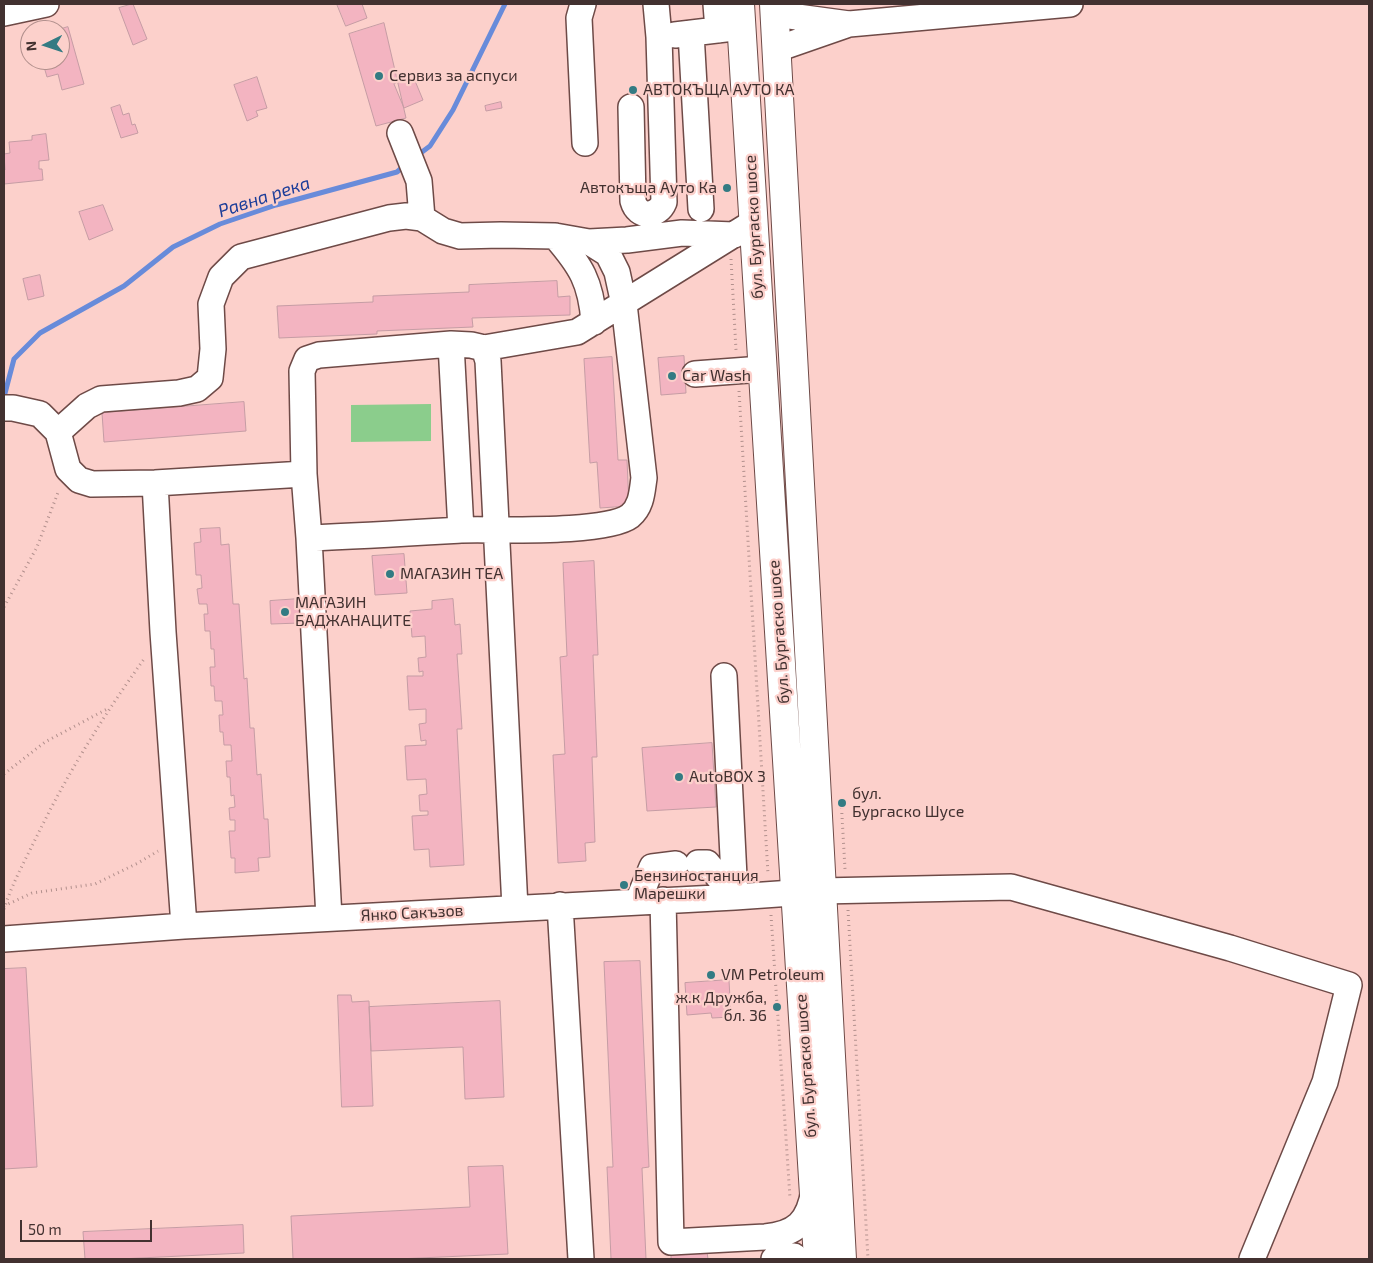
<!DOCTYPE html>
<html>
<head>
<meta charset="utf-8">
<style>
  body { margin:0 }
  #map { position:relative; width:1373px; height:1263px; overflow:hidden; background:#fcd0cb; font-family:"Exo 2",sans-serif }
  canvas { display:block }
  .frame { position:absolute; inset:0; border:5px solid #423130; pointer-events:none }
  .north { position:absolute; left:20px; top:20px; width:50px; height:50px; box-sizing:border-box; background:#fcd0cb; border:1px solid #b2908d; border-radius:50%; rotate:266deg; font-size:14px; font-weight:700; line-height:20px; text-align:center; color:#423130 }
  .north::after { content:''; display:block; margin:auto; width:18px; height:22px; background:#337b83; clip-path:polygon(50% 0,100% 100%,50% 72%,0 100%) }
  .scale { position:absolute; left:20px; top:1220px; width:132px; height:22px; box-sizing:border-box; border:2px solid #423130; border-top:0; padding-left:6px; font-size:15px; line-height:18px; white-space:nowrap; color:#423130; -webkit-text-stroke:4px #fcd0cb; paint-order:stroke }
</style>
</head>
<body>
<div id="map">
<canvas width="1373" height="1263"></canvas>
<div class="frame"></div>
<div class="north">N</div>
<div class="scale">50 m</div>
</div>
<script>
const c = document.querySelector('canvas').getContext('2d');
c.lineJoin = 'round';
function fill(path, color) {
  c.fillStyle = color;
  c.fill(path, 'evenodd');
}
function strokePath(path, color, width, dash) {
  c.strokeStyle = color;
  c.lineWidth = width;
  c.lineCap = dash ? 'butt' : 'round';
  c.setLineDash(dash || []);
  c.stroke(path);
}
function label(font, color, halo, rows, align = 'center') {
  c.font = font + ' "Exo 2",sans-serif';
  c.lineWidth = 4.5;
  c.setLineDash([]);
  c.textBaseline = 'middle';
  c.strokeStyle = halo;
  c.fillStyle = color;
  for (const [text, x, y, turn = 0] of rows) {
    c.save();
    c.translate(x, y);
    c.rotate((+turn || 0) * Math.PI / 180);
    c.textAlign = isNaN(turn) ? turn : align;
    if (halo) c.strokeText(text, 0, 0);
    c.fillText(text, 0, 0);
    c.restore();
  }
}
const green = new Path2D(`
  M 431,404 L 431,441 L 351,442 L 351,405 Z`);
const stream = new Path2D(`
  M 418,155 L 430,146 L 453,110 L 505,4
  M 4,397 L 14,359 L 40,333 L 124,286 L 173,247 L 220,224 L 276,205 L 397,172 L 405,165`);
const building = new Path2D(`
  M 133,4 L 147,39 L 133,45 L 119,8 Z
  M 337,4 L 362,4 L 367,18 L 346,26 Z
  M 384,23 L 406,118 L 376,126 L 349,34 Z
  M 68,27 L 84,84 L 62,90 L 58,74 L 47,77 L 42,60 L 60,60 L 60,30 L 57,30 Z
  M 413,76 L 423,100 L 404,108 L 394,84 Z
  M 257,77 L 267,108 L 256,111 L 258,116 L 247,121 L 234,85 Z
  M 501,102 L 502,108 L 486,111 L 485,106 Z
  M 120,105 L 123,115 L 129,113 L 132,125 L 135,124 L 138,133 L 121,138 L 111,108 Z
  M 46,134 L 49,160 L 39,161 L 39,169 L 42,169 L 43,180 L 4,184 L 4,170 L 5,170 L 4,154 L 10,153 L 9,142 L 32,140 L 32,136 Z
  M 103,205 L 113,230 L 89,240 L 79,212 Z
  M 40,275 L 44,296 L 28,300 L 23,279 Z
  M 557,281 L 558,297 L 570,296 L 570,315 L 472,318 L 473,327 L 377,331 L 377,334 L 279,338 L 277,306 L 373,302 L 373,296 L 469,292 L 469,285 Z
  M 684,356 L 686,393 L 661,395 L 658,358 Z
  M 612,357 L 618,460 L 627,460 L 629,506 L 600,508 L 597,462 L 590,463 L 584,359 Z
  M 244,402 L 246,431 L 104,442 L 102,413 Z
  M 220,528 L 221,545 L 229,544 L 233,604 L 239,604 L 244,679 L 247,678 L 250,728 L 254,728 L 257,775 L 261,774 L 264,819 L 268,819 L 270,857 L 258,858 L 259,871 L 235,873 L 235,858 L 231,858 L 229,831 L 235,831 L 235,820 L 230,820 L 229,808 L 235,807 L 234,795 L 231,796 L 230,777 L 227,777 L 226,761 L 232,761 L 231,745 L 224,745 L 223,732 L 220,732 L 219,715 L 223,715 L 222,701 L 215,701 L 214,686 L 211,686 L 210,667 L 215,667 L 214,649 L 211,649 L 210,631 L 205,631 L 204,614 L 208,614 L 207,604 L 199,604 L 197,589 L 202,588 L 201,575 L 196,575 L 194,543 L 201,542 L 200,529 Z
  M 404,554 L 407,593 L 375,595 L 372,556 Z
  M 594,561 L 598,655 L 593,655 L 597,757 L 592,757 L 595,842 L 585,843 L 586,861 L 558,863 L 553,755 L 565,754 L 560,657 L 567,656 L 563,563 Z
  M 299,599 L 300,623 L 271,624 L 270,601 Z
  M 453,599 L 455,625 L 460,624 L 462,654 L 457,654 L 462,729 L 457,729 L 464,865 L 430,867 L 429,849 L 414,850 L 412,816 L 428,815 L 428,811 L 420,811 L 419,795 L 427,794 L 426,779 L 407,780 L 405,746 L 426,745 L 426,740 L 421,741 L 419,724 L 426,723 L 426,709 L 409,710 L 407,676 L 423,676 L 423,671 L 419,672 L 418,658 L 426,657 L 425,636 L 412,637 L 410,611 L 432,609 L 432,601 Z
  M 712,743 L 716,807 L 647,811 L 642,748 Z
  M 640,961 L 649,1167 L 642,1168 L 646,1259 L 611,1259 L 607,1167 L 613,1167 L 604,962 Z
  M 26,968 L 37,1167 L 4,1169 L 4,969 Z
  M 729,980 L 731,1017 L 712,1018 L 711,1013 L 687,1015 L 685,983 Z
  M 338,995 L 351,995 L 352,1002 L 369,1001 L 373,1106 L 342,1107 Z
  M 500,1001 L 504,1097 L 465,1099 L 463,1047 L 371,1051 L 369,1007 Z
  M 503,1166 L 508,1254 L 397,1259 L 293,1259 L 291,1216 L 470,1207 L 468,1167 Z
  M 243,1225 L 244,1253 L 119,1259 L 85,1259 L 83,1232 Z
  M 707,1252 L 708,1259 L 671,1259 L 671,1253 Z`);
const path = new Path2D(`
  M 731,259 L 736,350
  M 739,391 L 768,874
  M 4,607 L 37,547 L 59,490
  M 4,774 L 45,742 L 109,708
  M 841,798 L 845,869
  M 4,906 L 32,893 L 95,884 L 138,863 L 158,851
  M 4,909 C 12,884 25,860 37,836 C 67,774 104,715 144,659
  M 848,910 L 868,1259
  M 771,915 L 790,1198`);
const minor = new Path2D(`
  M 583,4 L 579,18 L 585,143
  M 716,4 L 718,30
  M 4,13 L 46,4
  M 775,14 L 849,24 L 777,49
  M 849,24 L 1070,4
  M 691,33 L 701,209
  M 675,35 L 742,27
  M 631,107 L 633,201 C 638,219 658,217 664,202 L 659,37 L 656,4
  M 400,133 L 419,181 L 422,218
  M 589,242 L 627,240 L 682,233 L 734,235
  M 451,344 L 461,530
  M 484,348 L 577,332 L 754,222
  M 695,374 L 762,369
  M 4,408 L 13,408 L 40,414 L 58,432 L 68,469 L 79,480 L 92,484 L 155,483 L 304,474
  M 58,432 L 87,406 L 101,399 L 179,393 L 197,389 L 210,378 L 213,349 L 211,304 L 221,277 L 241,257 L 389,218 L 406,216 L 422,218 L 443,231 L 460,236 L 501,235 L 555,236 C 581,266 591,282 594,322
  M 155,483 L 163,632 L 184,926
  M 309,538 C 360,536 410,533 461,530 C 495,529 606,534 630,516 C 642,506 642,491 644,478 L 624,304 L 617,272 L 608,254 L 589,242 L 555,236
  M 724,676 L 735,897
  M 698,863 L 707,863 L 735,897
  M 663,900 L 671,1242 L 765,1237 C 796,1234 809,1222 814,1190
  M 638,901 L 652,867 L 676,864
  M 560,905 L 581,1259
  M 329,918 L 309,538 L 304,474 L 302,371 L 307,359 L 319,355 L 451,344 L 471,345 L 484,348 L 488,361 L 515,908
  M 4,939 L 184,926 L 735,897 L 821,891 L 1011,887 L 1230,948 L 1349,985 L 1325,1082 L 1252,1259
  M 774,1259 L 779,1257 L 794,1256 L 794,1259`);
const major = new Path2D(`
  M 740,4 L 818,1259
  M 774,4 L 842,1259`);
const markers = [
  [379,76,5,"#337b83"],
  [633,90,5,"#337b83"],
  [727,188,5,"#337b83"],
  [672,376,5,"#337b83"],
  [390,574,5,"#337b83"],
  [285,612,5,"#337b83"],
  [679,777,5,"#337b83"],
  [842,803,5,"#337b83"],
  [624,885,5,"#337b83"],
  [711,975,5,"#337b83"],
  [777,1007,5,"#337b83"]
];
const poiNames = [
  ["Сервиз за аспуси",389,76],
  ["АВТОКЪЩА АУТО КА",643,90],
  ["Автокъща Ауто Ка",717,188,"right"],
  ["Car Wash",682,376],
  ["МАГАЗИН ТЕА",400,574],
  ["МАГАЗИН",295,603],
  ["БАДЖАНАЦИТЕ",295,621],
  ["AutoBOX 3",689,777],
  ["бул.",852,794],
  ["Бургаско Шусе",852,812],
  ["Бензиностанция",634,876],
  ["Марешки",634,894],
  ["VM Petroleum",721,975],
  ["ж.к Дружба,",767,998,"right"],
  ["бл. 36",767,1016,"right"]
];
const streetNames = [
  ["бул. Бургаско шосе",754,227,-93],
  ["бул. Бургаско шосе",779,632,-94],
  ["Янко Сакъзов",412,913,-3],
  ["бул. Бургаско шосе",806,1066,-94]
];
const waterNames = [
  ["Равна река",264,197,-18]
];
fill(green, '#8bcd8c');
strokePath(stream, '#688bda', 5);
fill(building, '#f3b4c1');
strokePath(building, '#c59ca4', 1);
strokePath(minor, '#6e4a47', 28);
strokePath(major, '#6e4a47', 30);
strokePath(path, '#b2908d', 3, [1, 4]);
strokePath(minor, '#fff', 25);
strokePath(major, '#fff', 28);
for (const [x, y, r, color] of markers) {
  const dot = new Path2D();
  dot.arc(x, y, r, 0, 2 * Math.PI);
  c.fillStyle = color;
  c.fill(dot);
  strokePath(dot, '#fcd0cb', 2);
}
label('16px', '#423130', '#fcd0cb', poiNames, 'left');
label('16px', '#423130', '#fcd0cb', streetNames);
label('italic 18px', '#1c3d99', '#fcd0cb', waterNames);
</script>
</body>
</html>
